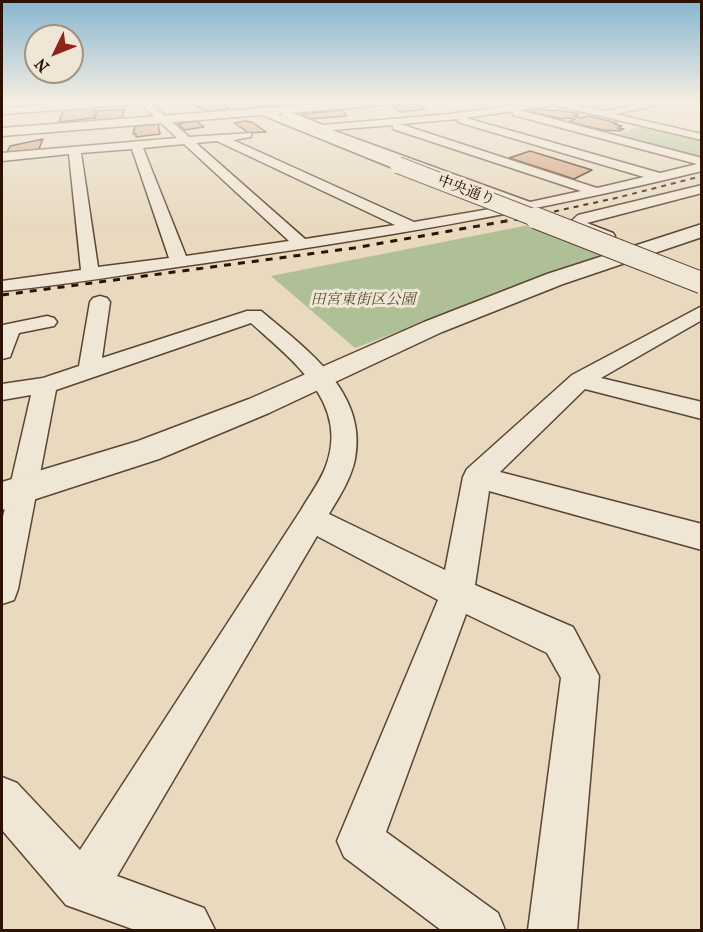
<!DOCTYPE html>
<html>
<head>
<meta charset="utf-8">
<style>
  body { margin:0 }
  #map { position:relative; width:703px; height:932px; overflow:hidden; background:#e8d9bf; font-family:"IM FELL French Canon",serif }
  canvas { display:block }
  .frame { position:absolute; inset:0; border:3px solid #2c1203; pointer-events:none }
  .north { position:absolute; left:24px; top:24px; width:60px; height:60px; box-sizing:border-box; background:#f0e6d5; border:2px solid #a29181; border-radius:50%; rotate:227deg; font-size:16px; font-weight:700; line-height:24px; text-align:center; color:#2c1203 }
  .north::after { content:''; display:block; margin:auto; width:21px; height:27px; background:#8f2418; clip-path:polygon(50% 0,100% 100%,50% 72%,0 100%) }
</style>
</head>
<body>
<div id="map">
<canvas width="703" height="932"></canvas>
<div class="frame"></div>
<div class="north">N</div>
</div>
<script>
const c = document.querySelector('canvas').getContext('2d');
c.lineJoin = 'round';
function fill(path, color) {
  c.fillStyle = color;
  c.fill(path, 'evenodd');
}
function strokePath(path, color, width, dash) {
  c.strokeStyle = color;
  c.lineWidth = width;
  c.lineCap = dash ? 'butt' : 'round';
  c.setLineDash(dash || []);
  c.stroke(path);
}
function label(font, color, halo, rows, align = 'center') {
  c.font = font + ' "IM FELL French Canon","Noto Serif JP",serif';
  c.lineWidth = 6;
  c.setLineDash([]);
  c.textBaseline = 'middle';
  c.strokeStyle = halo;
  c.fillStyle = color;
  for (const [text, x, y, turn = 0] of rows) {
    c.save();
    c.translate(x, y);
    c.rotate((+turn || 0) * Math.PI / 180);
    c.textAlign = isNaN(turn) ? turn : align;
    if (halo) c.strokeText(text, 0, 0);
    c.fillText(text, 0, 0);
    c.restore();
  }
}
const green = new Path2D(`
  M 640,126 L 701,141 L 701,158 L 616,135 Z
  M 529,225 L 602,255 L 355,348 L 271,276 Z`);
const building = new Path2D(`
  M 213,101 L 230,108 L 210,112 L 191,104 Z
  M 244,101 L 295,101 L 297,105 L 258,106 Z
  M 416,104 L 425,109 L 400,112 L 392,106 Z
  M 96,106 L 93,118 L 59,122 L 64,108 Z
  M 124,109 L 122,118 L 94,121 L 97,111 Z
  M 542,109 L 552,111 L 558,110 L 579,114 L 574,116 L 581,118 L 588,116 L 617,123 L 614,124 L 622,126 L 617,128 L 624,129 L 619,131 L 602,130 L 569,122 L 575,119 L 567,118 L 563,119 L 531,112 Z
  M 342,110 L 347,116 L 309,119 L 302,114 Z
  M 196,121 L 204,127 L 185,130 L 178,124 Z
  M 245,121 L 252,122 L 266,132 L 249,133 L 234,123 Z
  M 158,124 L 160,134 L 136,137 L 136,134 L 133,134 L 135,126 Z
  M 43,139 L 38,151 L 6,154 L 10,146 Z
  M 530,151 L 592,170 L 574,179 L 509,158 Z`);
const minor = new Path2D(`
  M 107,101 L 148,101 L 189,137 L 251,133 L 251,137 L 233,140 L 414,222 L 513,205 L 333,137 L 321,135 L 321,131 L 282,116 L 282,112 L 290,112 L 323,125 L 450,114 L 544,101 L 569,101 L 568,103 L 605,111 L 651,101 L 667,101 L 666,103 L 615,114 L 702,134 L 702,140 L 554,105 L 519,110 L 702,158 L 702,171 C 535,212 368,240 199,264 C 133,273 67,285 2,291 L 2,281 L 81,270 L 69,154 L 2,161 L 2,153 L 177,138 L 141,104 L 2,114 L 2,108 ZM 513,111 L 513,115 L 697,164 L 660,173 L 466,118 ZM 458,119 L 458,122 L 644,177 L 597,188 L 400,124 ZM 393,125 L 393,129 L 581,191 L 530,202 L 332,130 ZM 217,141 L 395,225 L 305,239 L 196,143 ZM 184,144 L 289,241 L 186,256 L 143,148 ZM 132,149 L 169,258 L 98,267 L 81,153 Z
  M 702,185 L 702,193 L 587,223 L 613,233 L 615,236 L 613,239 L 601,239 L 571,227 L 568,224 L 578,215 Z
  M 100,296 L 107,298 L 110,302 L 102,358 L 247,311 L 261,311 C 306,349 368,392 355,459 C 351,479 339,497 329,514 L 445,570 L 463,477 L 467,469 L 572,375 L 702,306 L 702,320 L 601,378 L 702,402 L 702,419 L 585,389 L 500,472 L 702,524 L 702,550 L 489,491 L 475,585 L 573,627 L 599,676 L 577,930 L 528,930 L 561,678 L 547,653 L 466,614 L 386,832 L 498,913 L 505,930 L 441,930 L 344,857 L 337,841 L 438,600 L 317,536 L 117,876 L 204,908 L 215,930 L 135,930 L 66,905 L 2,830 L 2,777 L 17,783 L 80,850 L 301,510 C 309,496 320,482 326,466 C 350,403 292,360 251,323 L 56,390 L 18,589 L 14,600 L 2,604 L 2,521 L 31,395 L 2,400 L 2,384 L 43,378 L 79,366 L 90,302 L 93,298 Z
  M 47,316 L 54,318 L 57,322 L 54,326 L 19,333 L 10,357 L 2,359 L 3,325 Z`);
const tertiary = new Path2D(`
  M 356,101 L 402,101 L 396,104 L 277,114 L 403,162 L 406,165 L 403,168 L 393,168 L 262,115 L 2,136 L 2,128 Z
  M 702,224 L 702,237 L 563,284 L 442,332 L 269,413 L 159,459 L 2,510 L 2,482 L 138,441 L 249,399 L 424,322 L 547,274 Z`);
const railFar1 = new Path2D(`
  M 515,220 L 616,198 L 702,176`);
const rail = new Path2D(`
  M 2,295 L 354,248 L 523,218`);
const tertiaryBridgeFar1 = new Path2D(`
  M 398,165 L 540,220`);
const tertiaryBridge = new Path2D(`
  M 536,218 L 702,283`);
const farStreetnames = [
  ["中央通り",466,191,21]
];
const farParknames = [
  ["田宮東街区公園",363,300]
];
fill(green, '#b0c096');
fill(building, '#d39f7b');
strokePath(building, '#2c1203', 1.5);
strokePath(minor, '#5b4432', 3);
strokePath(tertiary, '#5b4432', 3);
fill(minor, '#f0e6d5');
fill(tertiary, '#f0e6d5');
strokePath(railFar1, '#2c1203', 2, [5, 5]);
strokePath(rail, '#2c1203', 3, [7, 7]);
strokePath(tertiaryBridgeFar1, '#5b4432', 18, []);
strokePath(tertiaryBridge, '#5b4432', 23, []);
strokePath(tertiaryBridgeFar1, '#f0e6d5', 16);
strokePath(tertiaryBridge, '#f0e6d5', 21);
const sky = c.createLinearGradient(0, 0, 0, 231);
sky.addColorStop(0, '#87b6d1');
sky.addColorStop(0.44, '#f5eee2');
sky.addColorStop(1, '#f5eee200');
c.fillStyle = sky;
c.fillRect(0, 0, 703, 231);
label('15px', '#2c1203', '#f0e6d5', farStreetnames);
label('italic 15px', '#5a4f36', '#f0e6d5', farParknames);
</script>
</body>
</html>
